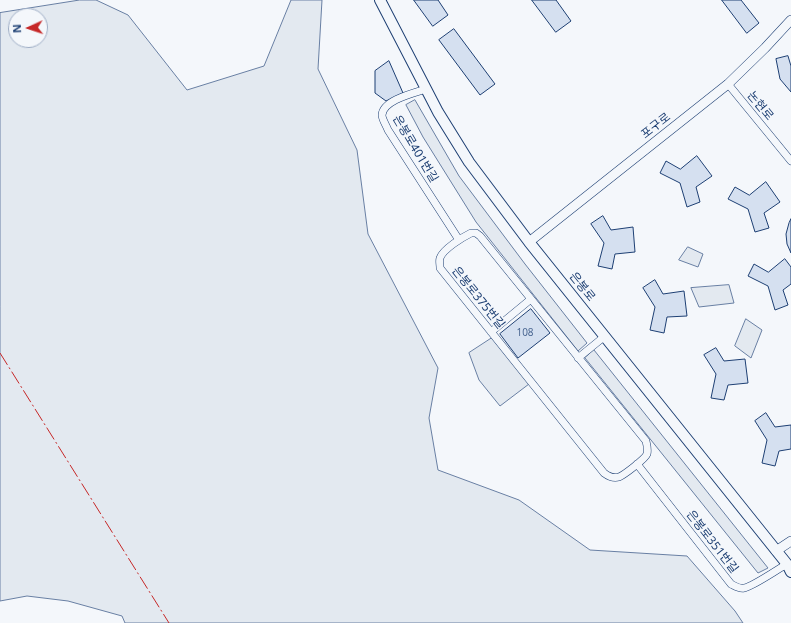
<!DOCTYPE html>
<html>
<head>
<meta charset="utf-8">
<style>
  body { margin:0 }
  #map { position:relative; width:791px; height:623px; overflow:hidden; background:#f4f7fb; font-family:"Noto Sans",sans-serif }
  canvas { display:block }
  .north { position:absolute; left:8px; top:8px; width:40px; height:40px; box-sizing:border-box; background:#f4f7fb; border:1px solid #9eadc5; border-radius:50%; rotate:267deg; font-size:11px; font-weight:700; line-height:16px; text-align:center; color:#1d3f73 }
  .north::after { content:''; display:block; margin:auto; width:14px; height:18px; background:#c62828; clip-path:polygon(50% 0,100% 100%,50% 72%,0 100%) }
</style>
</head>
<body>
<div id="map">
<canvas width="791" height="623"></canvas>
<div class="north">N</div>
</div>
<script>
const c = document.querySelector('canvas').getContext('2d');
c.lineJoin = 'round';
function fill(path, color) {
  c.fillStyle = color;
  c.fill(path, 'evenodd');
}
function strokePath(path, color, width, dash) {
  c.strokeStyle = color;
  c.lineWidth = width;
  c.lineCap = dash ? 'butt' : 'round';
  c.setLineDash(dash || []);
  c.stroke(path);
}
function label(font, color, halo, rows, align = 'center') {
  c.font = font + ' "Noto Sans","Noto Sans KR",sans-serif';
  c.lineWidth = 3;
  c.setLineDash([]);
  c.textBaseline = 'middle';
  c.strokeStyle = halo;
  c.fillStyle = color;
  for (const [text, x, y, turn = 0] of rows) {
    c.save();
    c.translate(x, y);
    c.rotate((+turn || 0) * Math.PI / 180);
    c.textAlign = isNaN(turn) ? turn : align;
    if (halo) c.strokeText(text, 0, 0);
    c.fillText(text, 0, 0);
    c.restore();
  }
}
const green = new Path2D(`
  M 80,0 L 96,0 L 128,15 L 187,90 L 264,66 L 291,0 L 322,0 L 318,69 L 357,150 L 368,234 L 438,368 L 429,418 L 438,470 L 519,500 L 590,550 L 687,556 L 735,611 L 743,623 L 125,623 L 122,616 L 68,601 L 27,596 L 0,601 L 0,13 ZM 16,16 L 40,16 L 40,40 L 16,40 Z
  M 415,100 L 459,176 L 525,264 L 587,343 L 578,351 L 476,222 L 423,137 L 406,105 Z
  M 688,247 L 703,254 L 698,267 L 679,260 Z
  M 729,285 L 734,303 L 699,307 L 691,288 Z
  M 746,319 L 762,330 L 751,358 L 735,346 Z
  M 492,338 L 529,384 L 500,406 L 479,380 L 469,353 Z
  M 594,350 L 768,568 L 758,573 L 585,358 Z`);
const building = new Path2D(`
  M 414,0 L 438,0 L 448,15 L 433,26 Z
  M 532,0 L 556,0 L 571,21 L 556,32 Z
  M 722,0 L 741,0 L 759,23 L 747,33 Z
  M 454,29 L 495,84 L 480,95 L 439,40 Z
  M 788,56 L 791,66 L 791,92 L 780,79 L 776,59 Z
  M 389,61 L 403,93 L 386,101 L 375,93 L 375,71 Z
  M 697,156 L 712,176 L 696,187 L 700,202 L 687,207 L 680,183 L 660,173 L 666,161 L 680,169 Z
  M 766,182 L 780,202 L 764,213 L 769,228 L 755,232 L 748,209 L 728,199 L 735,187 L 749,195 Z
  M 603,216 L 611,230 L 633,227 L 635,252 L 615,254 L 612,269 L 598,266 L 604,243 L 591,224 Z
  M 791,219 L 791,253 L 787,244 L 786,234 L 789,223 Z
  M 785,259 L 791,267 L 791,284 L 783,290 L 788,305 L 775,310 L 768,286 L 748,276 L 754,264 L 768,272 Z
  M 655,280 L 663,294 L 684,291 L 687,316 L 667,317 L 664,333 L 650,330 L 655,307 L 643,288 Z
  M 531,309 L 550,333 L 518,358 L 500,334 Z
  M 716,348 L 724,361 L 745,359 L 748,383 L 728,385 L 724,400 L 711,398 L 716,374 L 704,355 Z
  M 766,413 L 775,427 L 791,425 L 791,449 L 779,451 L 775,466 L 762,463 L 767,440 L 755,421 Z`);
const minor = new Path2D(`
  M 728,84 L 791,161
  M 426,89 C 414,93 383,100 382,115 C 382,119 386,125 388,130 L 459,240
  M 471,233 L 476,233 L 480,236 L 646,441 C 647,445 648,450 647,454 C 645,459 624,475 619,477 C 613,479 608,476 604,473 L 440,268 C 440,264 439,261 440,258 C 443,249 463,237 471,233 Z
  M 491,332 L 531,299
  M 578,358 L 605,336
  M 637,464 L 731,584 C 735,586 739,589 744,588 C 752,587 778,569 787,564`);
const tertiary = new Path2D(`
  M 529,242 L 728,84 L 765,48 L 791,20
  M 776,551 L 791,541`);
const secondary = new Path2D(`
  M 380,0 L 438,112 L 469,162 L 529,242 L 787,564 L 791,572`);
const power = new Path2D(`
  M 0,353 L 169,623`);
const numberNames = [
  ["108",525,333]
];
const streetNames = [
  ["논현로",760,106,50],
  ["포구로",656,126,-38],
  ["은봉로401번길",415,149,59],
  ["은봉로",582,287,51],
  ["은봉로375번길",478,298,51],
  ["은봉로351번길",712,542,52]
];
fill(green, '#e3e9f0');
strokePath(green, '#687fa3', 1);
fill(building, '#d5e0f0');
strokePath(building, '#1d3f73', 1);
strokePath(minor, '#1d3f73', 8);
strokePath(tertiary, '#1d3f73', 10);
strokePath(secondary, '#1d3f73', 12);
strokePath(minor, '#f4f7fb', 7);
strokePath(tertiary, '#f4f7fb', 9);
strokePath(secondary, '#f4f7fb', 10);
strokePath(power, '#c62828', 1, [14, 3, 2, 3]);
label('10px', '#4b6792', null, numberNames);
label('12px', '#1d3f73', '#f4f7fb', streetNames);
</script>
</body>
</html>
